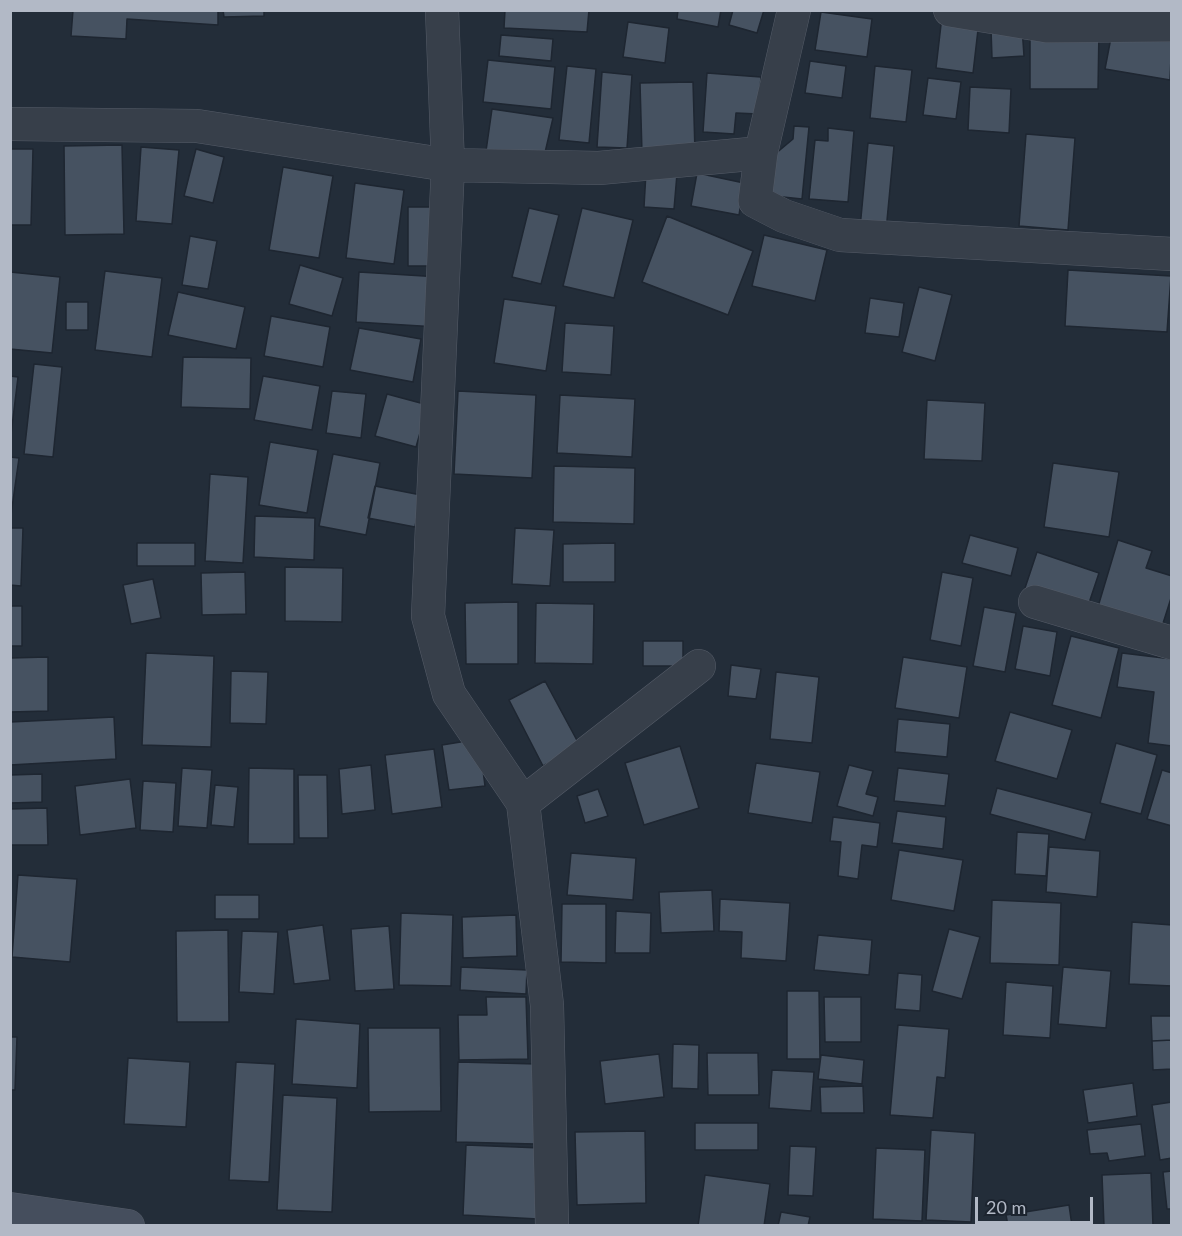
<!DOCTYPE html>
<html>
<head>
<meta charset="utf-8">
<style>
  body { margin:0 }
  #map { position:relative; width:1182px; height:1236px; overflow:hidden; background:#232d39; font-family:Lato,sans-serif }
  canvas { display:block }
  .frame { position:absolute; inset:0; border:12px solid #b2b9c6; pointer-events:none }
  .scale { position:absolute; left:975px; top:1197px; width:118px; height:27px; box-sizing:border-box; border:3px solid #b2b9c6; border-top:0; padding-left:8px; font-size:18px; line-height:21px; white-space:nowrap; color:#b2b9c6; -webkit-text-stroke:4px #1c242f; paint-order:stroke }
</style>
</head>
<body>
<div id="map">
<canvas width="1182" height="1236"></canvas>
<div class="frame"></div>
<div class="scale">20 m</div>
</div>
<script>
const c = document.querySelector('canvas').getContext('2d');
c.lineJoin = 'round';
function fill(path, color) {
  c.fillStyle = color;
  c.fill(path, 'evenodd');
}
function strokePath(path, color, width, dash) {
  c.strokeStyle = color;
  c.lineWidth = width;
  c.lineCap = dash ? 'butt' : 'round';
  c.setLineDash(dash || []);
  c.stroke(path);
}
const building = new Path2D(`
  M 73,10 L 218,10 L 218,25 L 127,19 L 126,39 L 71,36 Z
  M 223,10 L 264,10 L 264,16 L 224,17 Z
  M 505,10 L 589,10 L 587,32 L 504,28 Z
  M 678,10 L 721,10 L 718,27 L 677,19 Z
  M 733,10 L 764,10 L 757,33 L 729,25 Z
  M 821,12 L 872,19 L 867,57 L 815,50 Z
  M 942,16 L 979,21 L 973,73 L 936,68 Z
  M 628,22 L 669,28 L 665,63 L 623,57 Z
  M 1022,27 L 1024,56 L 992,58 L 991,29 Z
  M 1113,27 L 1172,36 L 1170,80 L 1105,69 Z
  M 1030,29 L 1099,30 L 1098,89 L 1030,89 Z
  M 501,35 L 553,39 L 551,61 L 499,56 Z
  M 488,60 L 555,67 L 551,109 L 483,102 Z
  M 810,61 L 846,66 L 842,98 L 805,93 Z
  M 567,66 L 596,69 L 589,143 L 559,140 Z
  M 875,66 L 912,70 L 906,122 L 870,118 Z
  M 602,72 L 632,75 L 627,148 L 597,147 Z
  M 707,73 L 761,77 L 758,114 L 736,113 L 734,134 L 703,132 Z
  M 928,78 L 961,82 L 956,119 L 923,115 Z
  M 693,82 L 695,152 L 642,153 L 640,83 Z
  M 970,87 L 1011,89 L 1009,133 L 968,130 Z
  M 492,109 L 553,118 L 544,157 L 486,151 Z
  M 794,126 L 809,127 L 802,199 L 764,195 L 768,160 L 793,139 Z
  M 828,128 L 854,131 L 848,202 L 809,199 L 815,140 L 828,141 Z
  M 1026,134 L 1075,138 L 1068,230 L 1019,226 Z
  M 868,143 L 894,146 L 886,231 L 860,228 Z
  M 122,145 L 124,234 L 65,235 L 64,146 Z
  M 141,147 L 179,150 L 172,224 L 136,221 Z
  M 10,149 L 33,149 L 31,225 L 10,225 Z
  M 196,149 L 224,157 L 213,203 L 184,196 Z
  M 283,167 L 333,176 L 319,258 L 269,250 Z
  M 646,172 L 677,174 L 674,209 L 644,207 Z
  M 697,173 L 744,183 L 739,215 L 691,206 Z
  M 355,183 L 404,190 L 394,264 L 346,258 Z
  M 408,207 L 432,207 L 432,266 L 408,266 Z
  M 529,208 L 559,215 L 541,284 L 512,277 Z
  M 582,208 L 633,220 L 614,298 L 563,286 Z
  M 667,216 L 753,251 L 728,315 L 642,282 Z
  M 764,235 L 827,250 L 815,301 L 752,286 Z
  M 190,236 L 217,241 L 208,289 L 182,285 Z
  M 300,265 L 343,278 L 332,316 L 289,304 Z
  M 1068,270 L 1171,276 L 1167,332 L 1065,326 Z
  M 105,271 L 162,278 L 152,357 L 95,350 Z
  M 10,272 L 60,277 L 52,353 L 10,349 Z
  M 359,272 L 440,277 L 437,327 L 356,322 Z
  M 919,287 L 952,295 L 935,361 L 902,352 Z
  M 178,292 L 245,307 L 236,349 L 168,335 Z
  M 870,298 L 904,303 L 899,337 L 865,333 Z
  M 504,299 L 556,306 L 546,371 L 494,363 Z
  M 66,302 L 88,302 L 88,330 L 66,330 Z
  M 271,316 L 330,327 L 323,367 L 264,356 Z
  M 565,323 L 614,326 L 611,375 L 562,372 Z
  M 359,328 L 421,339 L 413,382 L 350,370 Z
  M 183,357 L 251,358 L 250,409 L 181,407 Z
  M 34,364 L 62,367 L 53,457 L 24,454 Z
  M 10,376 L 18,377 L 10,443 Z
  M 263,376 L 320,386 L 312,430 L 254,420 Z
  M 332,391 L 366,394 L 361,438 L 326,433 Z
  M 458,391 L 536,395 L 532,478 L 454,474 Z
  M 387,394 L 428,405 L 416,447 L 375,436 Z
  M 560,395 L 635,399 L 632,457 L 557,453 Z
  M 927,400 L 985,403 L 982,461 L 924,459 Z
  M 270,442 L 318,450 L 307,513 L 259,505 Z
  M 333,454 L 380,463 L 366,535 L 319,526 Z
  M 10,457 L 19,458 L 11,515 L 10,515 Z
  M 1053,463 L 1119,472 L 1109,537 L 1044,527 Z
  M 554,466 L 635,468 L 634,524 L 553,522 Z
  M 210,474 L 248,477 L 243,563 L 205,561 Z
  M 375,486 L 421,495 L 415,527 L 368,518 Z
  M 255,516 L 315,518 L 314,560 L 254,557 Z
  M 10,528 L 23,528 L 21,586 L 10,585 Z
  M 515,528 L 554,530 L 550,586 L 512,584 Z
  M 970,535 L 1018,548 L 1011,576 L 962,563 Z
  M 1118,540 L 1152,551 L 1146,568 L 1172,576 L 1172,595 L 1158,639 L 1094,620 Z
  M 137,543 L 195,543 L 195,566 L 137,566 Z
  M 615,543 L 615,582 L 563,582 L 563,544 Z
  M 1037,552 L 1099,573 L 1085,615 L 1023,594 Z
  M 285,567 L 343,568 L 342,622 L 285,621 Z
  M 245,572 L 246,614 L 202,615 L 201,573 Z
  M 942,572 L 973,578 L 961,646 L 930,640 Z
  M 153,579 L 161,618 L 131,624 L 123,585 Z
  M 518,602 L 518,664 L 466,664 L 465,603 Z
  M 536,603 L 594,604 L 593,664 L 535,663 Z
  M 10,606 L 22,606 L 22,646 L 10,646 Z
  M 984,607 L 1016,613 L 1005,672 L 973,666 Z
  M 1023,626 L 1057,632 L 1050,676 L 1015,669 Z
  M 1071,636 L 1119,648 L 1101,718 L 1052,705 Z
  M 643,641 L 683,641 L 683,666 L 643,666 Z
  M 146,653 L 214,656 L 211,747 L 142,745 Z
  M 1122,653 L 1172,659 L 1172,746 L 1148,743 L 1154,692 L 1117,687 Z
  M 48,657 L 48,711 L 10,712 L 10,658 Z
  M 903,657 L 967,667 L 959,718 L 895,708 Z
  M 731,665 L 761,669 L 756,699 L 728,696 Z
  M 231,671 L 268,672 L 266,724 L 230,723 Z
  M 776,672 L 819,677 L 812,743 L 770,739 Z
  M 545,681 L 580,746 L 543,766 L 509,700 Z
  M 1010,712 L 1072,730 L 1057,779 L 995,761 Z
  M 114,717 L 116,759 L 10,765 L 10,722 Z
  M 898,719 L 950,724 L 947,757 L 895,752 Z
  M 479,739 L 485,786 L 449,790 L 442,745 Z
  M 1116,743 L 1157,755 L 1141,814 L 1100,803 Z
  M 680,746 L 699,808 L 644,825 L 625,763 Z
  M 434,749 L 442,807 L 392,814 L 385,755 Z
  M 756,763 L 820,772 L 812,823 L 748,813 Z
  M 371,765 L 375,810 L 342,814 L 339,769 Z
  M 849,765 L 873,771 L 866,794 L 878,797 L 873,816 L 837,806 Z
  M 182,768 L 212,770 L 207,828 L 178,826 Z
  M 249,768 L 294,769 L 294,844 L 248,844 Z
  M 898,768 L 949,774 L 945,806 L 894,801 Z
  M 1162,770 L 1172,773 L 1172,826 L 1147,819 Z
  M 42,774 L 42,802 L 10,803 L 10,775 Z
  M 298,775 L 327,775 L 328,838 L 299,838 Z
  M 130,779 L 136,828 L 80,835 L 75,786 Z
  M 143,781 L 176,783 L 173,832 L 140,830 Z
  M 215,785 L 238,787 L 234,827 L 211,825 Z
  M 997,788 L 1092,813 L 1085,840 L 990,814 Z
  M 598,789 L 608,816 L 585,823 L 577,796 Z
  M 47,808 L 48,845 L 10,845 L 10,809 Z
  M 897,811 L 946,817 L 943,849 L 892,843 Z
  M 833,817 L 880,823 L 877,847 L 862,845 L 858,879 L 838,876 L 841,842 L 830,841 Z
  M 1017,832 L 1049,834 L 1046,876 L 1015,874 Z
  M 1049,847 L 1100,851 L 1097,897 L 1046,892 Z
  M 899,850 L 963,860 L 954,911 L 891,900 Z
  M 571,853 L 636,858 L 633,900 L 567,895 Z
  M 18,875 L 77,879 L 70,962 L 12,957 Z
  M 712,890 L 714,931 L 661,933 L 659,892 Z
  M 215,895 L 259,895 L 259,919 L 215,919 Z
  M 720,899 L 790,903 L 786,961 L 741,958 L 742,932 L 719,931 Z
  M 992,900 L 1061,903 L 1059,965 L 990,963 Z
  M 562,904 L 606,904 L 606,963 L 561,962 Z
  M 616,911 L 651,913 L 650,953 L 615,953 Z
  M 401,913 L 453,915 L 451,986 L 399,985 Z
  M 516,915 L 517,956 L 463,958 L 462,917 Z
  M 1132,922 L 1172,925 L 1172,986 L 1129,984 Z
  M 323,925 L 330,980 L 294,984 L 287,930 Z
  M 389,926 L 394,989 L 355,991 L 351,929 Z
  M 949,929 L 980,937 L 962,999 L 932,991 Z
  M 228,930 L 229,1022 L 177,1022 L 176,931 Z
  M 242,931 L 278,932 L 274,994 L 239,992 Z
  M 818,935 L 872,940 L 869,975 L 814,970 Z
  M 461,967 L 527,970 L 526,994 L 460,990 Z
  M 1063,967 L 1111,971 L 1106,1028 L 1058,1024 Z
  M 898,973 L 922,975 L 920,1011 L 895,1009 Z
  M 1006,982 L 1053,986 L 1050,1038 L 1003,1035 Z
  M 787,991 L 819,991 L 820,1059 L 787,1059 Z
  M 486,997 L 526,997 L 528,1059 L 459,1060 L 458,1015 L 487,1015 Z
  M 824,997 L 861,997 L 861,1042 L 825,1042 Z
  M 1151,1016 L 1171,1016 L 1172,1040 L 1152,1041 Z
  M 296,1019 L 360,1024 L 357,1088 L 292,1084 Z
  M 898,1025 L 949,1029 L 945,1078 L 937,1077 L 933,1118 L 890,1115 Z
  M 368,1028 L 440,1028 L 441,1111 L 369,1112 Z
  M 10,1037 L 17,1037 L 15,1090 L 10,1090 Z
  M 1172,1040 L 1172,1069 L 1153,1070 L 1152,1041 Z
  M 673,1044 L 699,1045 L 698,1089 L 672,1088 Z
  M 707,1053 L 758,1053 L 759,1095 L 708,1095 Z
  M 659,1054 L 664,1097 L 605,1104 L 600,1061 Z
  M 821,1055 L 864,1060 L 862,1084 L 818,1079 Z
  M 128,1058 L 190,1062 L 186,1127 L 124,1124 Z
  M 236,1062 L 275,1064 L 269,1182 L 229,1180 Z
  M 458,1062 L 537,1064 L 535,1144 L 456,1142 Z
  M 772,1070 L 814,1072 L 811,1111 L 769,1108 Z
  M 1133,1083 L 1137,1116 L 1088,1123 L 1083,1090 Z
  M 863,1086 L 864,1113 L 821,1113 L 820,1087 Z
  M 283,1095 L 337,1098 L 332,1212 L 277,1210 Z
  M 1172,1102 L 1172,1158 L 1160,1160 L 1152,1105 Z
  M 695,1123 L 758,1123 L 758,1150 L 695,1150 Z
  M 1141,1124 L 1145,1156 L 1109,1161 L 1107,1153 L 1090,1154 L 1087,1130 Z
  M 931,1130 L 975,1133 L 971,1222 L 926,1220 Z
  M 645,1131 L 646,1203 L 577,1205 L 575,1132 Z
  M 466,1145 L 541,1148 L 538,1219 L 463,1215 Z
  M 790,1146 L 816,1147 L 813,1196 L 788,1195 Z
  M 876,1148 L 925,1150 L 922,1221 L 873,1219 Z
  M 1172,1171 L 1172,1209 L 1167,1209 L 1163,1172 Z
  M 1151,1173 L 1153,1226 L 1104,1226 L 1102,1175 Z
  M 705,1175 L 770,1184 L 764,1226 L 698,1226 Z
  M 1069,1205 L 1072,1226 L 1008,1226 L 1006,1215 Z
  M 781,1212 L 810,1217 L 808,1226 L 778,1226 Z`);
const minor = new Path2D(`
  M 442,10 L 448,165 L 428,616 L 449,694 L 523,803 L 547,1005 L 552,1226
  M 950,10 L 1047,26 L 1172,25
  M 10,124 L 197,126 L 448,165 L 599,168 L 761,153 L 794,10
  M 761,153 L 755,201 L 784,216 L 840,235 L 1172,254
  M 1035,602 L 1172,643
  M 523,803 L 699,666`);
const secondary = new Path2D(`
  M 10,1209 L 128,1226`);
fill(building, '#465261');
strokePath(building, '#1e2631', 1.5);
strokePath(minor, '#555c68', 34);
strokePath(secondary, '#555c68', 34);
strokePath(minor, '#373f4a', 33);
strokePath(secondary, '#454e5d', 33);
</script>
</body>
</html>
